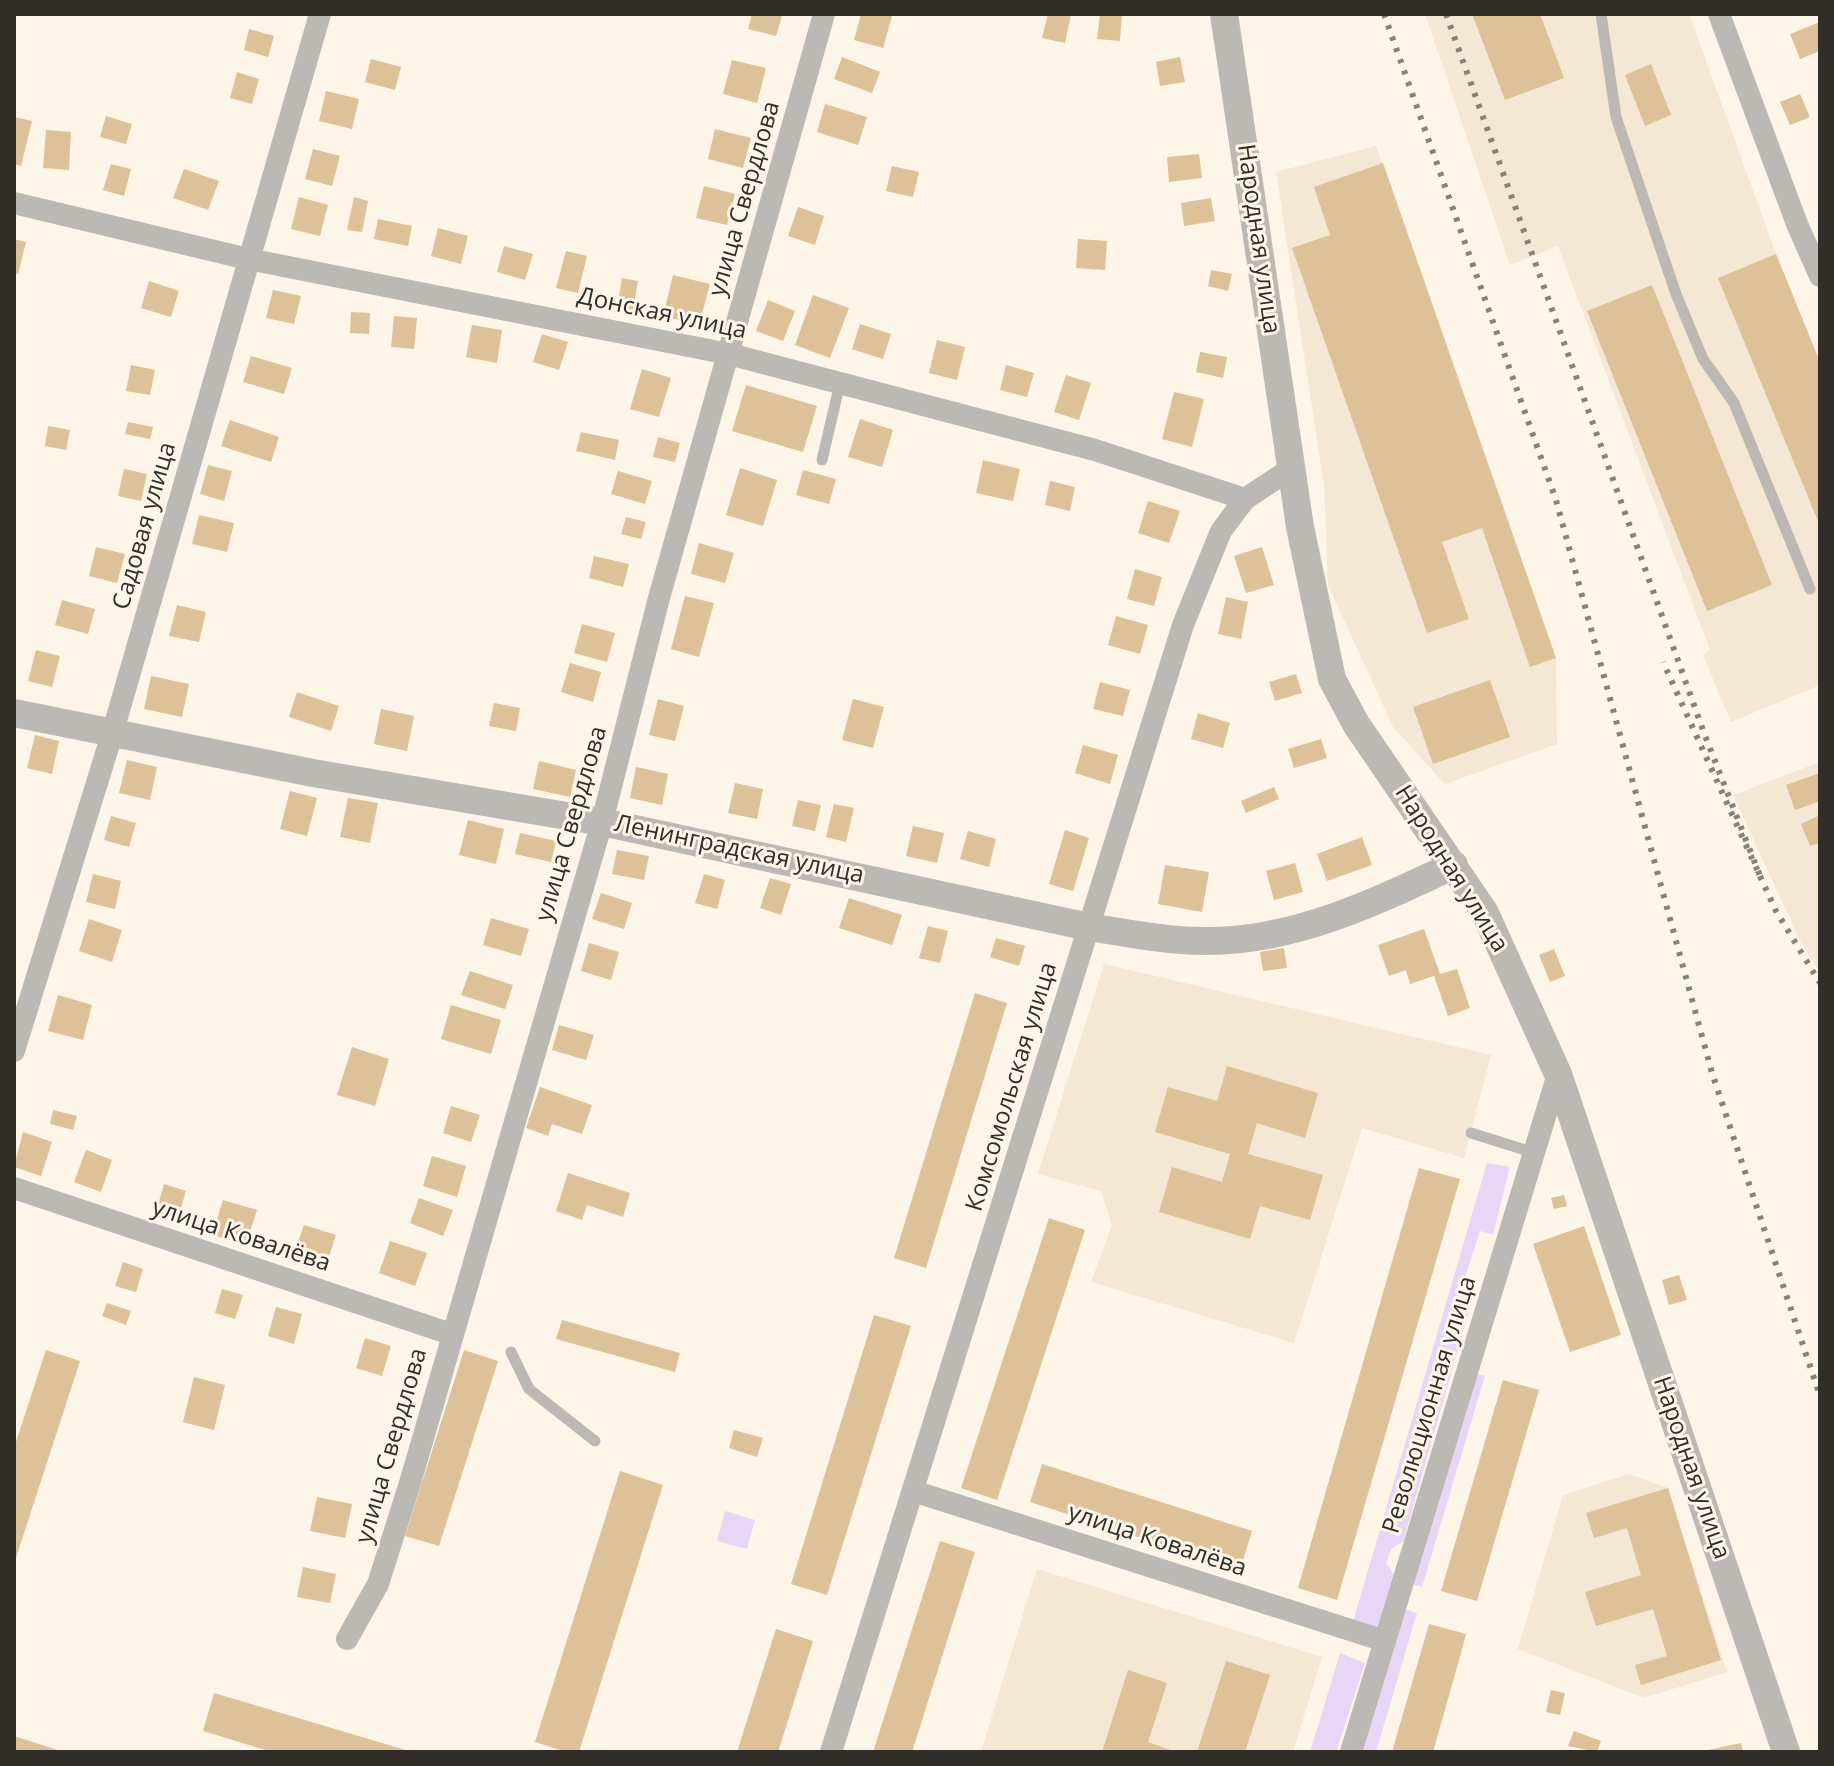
<!DOCTYPE html>
<html>
<head>
<meta charset="utf-8">
<style>
  body { margin:0 }
  #map { position:relative; width:1834px; height:1766px; overflow:hidden; background:#fdf5e8; font-family:"Open Sans",sans-serif }
  canvas { display:block }
  .frame { position:absolute; inset:0; border:16px solid #312e29; pointer-events:none }
</style>
</head>
<body>
<div id="map">
<canvas width="1834" height="1766"></canvas>
<div class="frame"></div>
</div>
<script>
const c = document.querySelector('canvas').getContext('2d');
c.lineJoin = 'round';
function fill(path, color) {
  c.fillStyle = color;
  c.fill(path, 'evenodd');
}
function strokePath(path, color, width, dash) {
  c.strokeStyle = color;
  c.lineWidth = width;
  c.lineCap = dash ? 'butt' : 'round';
  c.setLineDash(dash || []);
  c.stroke(path);
}
function label(font, color, halo, rows, align = 'center') {
  c.font = font + ' "Open Sans",sans-serif';
  c.lineWidth = 6;
  c.setLineDash([]);
  c.textBaseline = 'middle';
  c.strokeStyle = halo;
  c.fillStyle = color;
  for (const [text, x, y, turn = 0] of rows) {
    c.save();
    c.translate(x, y);
    c.rotate((+turn || 0) * Math.PI / 180);
    c.textAlign = isNaN(turn) ? turn : align;
    if (halo) c.strokeText(text, 0, 0);
    c.fillText(text, 0, 0);
    c.restore();
  }
}
const built = new Path2D(`
  M 1425,14 L 1689,14 L 1776,254 L 1820,362 L 1820,685 L 1731,722 L 1703,655 L 1710,650 L 1558,246 L 1510,265 Z
  M 1376,146 L 1556,658 L 1557,744 L 1445,784 L 1393,727 L 1328,585 L 1324,485 L 1276,172 Z
  M 1820,762 L 1820,973 L 1801,943 L 1733,795 Z
  M 1104,964 L 1491,1055 L 1464,1158 L 1362,1128 L 1294,1343 L 1091,1282 L 1112,1225 L 1101,1191 L 1038,1174 Z
  M 1629,1474 L 1668,1488 L 1727,1672 L 1644,1698 L 1518,1649 L 1563,1495 Z
  M 1037,1569 L 1322,1657 L 1293,1752 L 981,1752 Z`);
const green = new Path2D(`
  M 1487,1163 L 1510,1167 L 1493,1235 L 1480,1231 L 1459,1295 L 1472,1300 L 1403,1542 L 1392,1548 L 1386,1562 L 1395,1577 L 1380,1625 L 1368,1631 L 1352,1625 Z
  M 1474,1373 L 1485,1376 L 1422,1587 L 1412,1584 Z
  M 725,1511 L 755,1520 L 747,1549 L 717,1541 Z
  M 1401,1608 L 1417,1613 L 1376,1752 L 1359,1752 Z
  M 1340,1653 L 1365,1663 L 1336,1752 L 1310,1752 Z`);
const building = new Path2D(`
  M 752,14 L 782,16 L 776,36 L 748,29 Z
  M 861,14 L 892,16 L 883,48 L 854,40 Z
  M 1048,14 L 1071,14 L 1065,43 L 1042,38 Z
  M 1100,14 L 1122,14 L 1120,41 L 1097,39 Z
  M 1472,14 L 1540,14 L 1564,78 L 1505,100 Z
  M 1820,22 L 1820,51 L 1800,59 L 1790,34 Z
  M 249,29 L 274,36 L 268,57 L 244,50 Z
  M 842,57 L 880,72 L 872,93 L 834,79 Z
  M 1180,57 L 1185,82 L 1160,86 L 1156,62 Z
  M 371,59 L 401,67 L 395,90 L 365,82 Z
  M 732,60 L 766,68 L 757,103 L 723,94 Z
  M 1651,64 L 1671,115 L 1645,126 L 1625,75 Z
  M 237,72 L 259,79 L 252,104 L 230,98 Z
  M 326,91 L 359,99 L 352,129 L 319,121 Z
  M 1800,94 L 1810,117 L 1790,125 L 1780,102 Z
  M 825,104 L 867,117 L 858,145 L 817,132 Z
  M 106,116 L 132,124 L 126,144 L 100,137 Z
  M 14,117 L 32,121 L 21,166 L 14,164 Z
  M 715,129 L 751,138 L 743,168 L 708,159 Z
  M 46,130 L 71,132 L 69,170 L 43,168 Z
  M 313,149 L 340,156 L 332,186 L 305,179 Z
  M 1199,154 L 1202,178 L 1169,182 L 1167,157 Z
  M 1383,163 L 1556,658 L 1530,667 L 1482,528 L 1442,542 L 1469,619 L 1427,633 L 1292,248 L 1330,235 L 1314,187 Z
  M 111,164 L 131,169 L 124,196 L 103,190 Z
  M 892,166 L 919,172 L 913,197 L 886,191 Z
  M 184,169 L 219,181 L 208,210 L 173,198 Z
  M 704,186 L 735,194 L 727,225 L 696,218 Z
  M 299,197 L 328,205 L 320,236 L 291,229 Z
  M 354,197 L 368,201 L 362,232 L 347,230 Z
  M 1211,198 L 1215,221 L 1184,226 L 1181,203 Z
  M 798,207 L 824,216 L 815,245 L 788,236 Z
  M 378,219 L 412,226 L 408,246 L 374,239 Z
  M 438,228 L 468,236 L 461,264 L 431,256 Z
  M 14,239 L 26,242 L 18,274 L 14,273 Z
  M 1078,239 L 1107,241 L 1105,270 L 1076,268 Z
  M 504,246 L 533,254 L 525,280 L 497,272 Z
  M 566,251 L 587,256 L 578,293 L 556,288 Z
  M 1776,254 L 1820,362 L 1820,526 L 1718,278 Z
  M 1211,270 L 1232,274 L 1228,291 L 1208,286 Z
  M 673,275 L 710,284 L 699,325 L 663,316 Z
  M 622,278 L 638,281 L 633,311 L 617,308 Z
  M 149,281 L 179,291 L 171,317 L 141,308 Z
  M 1652,285 L 1772,585 L 1707,611 L 1587,311 Z
  M 273,290 L 301,296 L 294,324 L 266,318 Z
  M 813,295 L 849,308 L 830,358 L 795,345 Z
  M 768,300 L 795,311 L 783,341 L 756,331 Z
  M 351,312 L 370,313 L 369,334 L 350,333 Z
  M 394,316 L 417,318 L 414,349 L 391,347 Z
  M 860,324 L 891,334 L 883,359 L 852,349 Z
  M 472,325 L 502,330 L 497,363 L 466,357 Z
  M 542,334 L 568,342 L 559,370 L 533,362 Z
  M 937,340 L 965,347 L 957,380 L 929,373 Z
  M 1200,352 L 1227,357 L 1223,378 L 1196,372 Z
  M 251,356 L 292,368 L 284,394 L 243,382 Z
  M 131,365 L 155,370 L 150,395 L 126,391 Z
  M 1006,365 L 1034,373 L 1027,397 L 1000,390 Z
  M 642,369 L 671,378 L 659,417 L 630,409 Z
  M 1066,375 L 1091,383 L 1079,420 L 1054,412 Z
  M 746,385 L 817,406 L 803,452 L 732,431 Z
  M 1174,392 L 1204,399 L 1192,447 L 1162,439 Z
  M 860,419 L 893,430 L 882,467 L 848,457 Z
  M 230,420 L 279,437 L 271,462 L 221,446 Z
  M 128,422 L 153,427 L 150,439 L 125,434 Z
  M 48,426 L 70,430 L 66,450 L 45,446 Z
  M 581,432 L 619,440 L 615,460 L 576,451 Z
  M 658,437 L 680,443 L 675,462 L 653,457 Z
  M 983,460 L 1020,469 L 1013,501 L 976,493 Z
  M 208,465 L 232,471 L 224,501 L 200,494 Z
  M 740,468 L 777,480 L 763,526 L 726,515 Z
  M 124,469 L 147,474 L 141,501 L 118,496 Z
  M 803,470 L 836,479 L 829,504 L 796,495 Z
  M 618,471 L 652,481 L 645,504 L 611,494 Z
  M 1050,481 L 1075,487 L 1070,511 L 1045,505 Z
  M 1148,501 L 1180,511 L 1169,543 L 1138,533 Z
  M 199,515 L 234,523 L 227,552 L 192,544 Z
  M 626,517 L 646,522 L 641,539 L 621,534 Z
  M 699,543 L 734,553 L 725,583 L 691,574 Z
  M 96,547 L 125,554 L 117,583 L 89,576 Z
  M 1262,547 L 1274,585 L 1246,593 L 1234,556 Z
  M 594,556 L 629,564 L 623,587 L 589,578 Z
  M 1135,569 L 1162,577 L 1154,606 L 1127,599 Z
  M 685,596 L 714,603 L 699,657 L 671,649 Z
  M 1226,597 L 1248,602 L 1241,639 L 1218,634 Z
  M 62,600 L 95,609 L 88,634 L 55,625 Z
  M 177,605 L 206,612 L 199,642 L 169,636 Z
  M 1116,616 L 1148,625 L 1140,654 L 1108,645 Z
  M 582,624 L 615,633 L 607,662 L 574,653 Z
  M 36,650 L 60,656 L 52,687 L 28,681 Z
  M 570,663 L 601,672 L 593,702 L 561,692 Z
  M 1296,674 L 1302,693 L 1275,701 L 1269,682 Z
  M 151,676 L 189,684 L 182,717 L 144,709 Z
  M 1490,680 L 1510,737 L 1433,764 L 1413,707 Z
  M 1100,682 L 1130,690 L 1123,716 L 1093,709 Z
  M 297,692 L 339,706 L 331,731 L 289,717 Z
  M 658,699 L 684,706 L 675,741 L 649,735 Z
  M 853,699 L 884,707 L 873,748 L 842,740 Z
  M 494,703 L 520,708 L 516,731 L 489,726 Z
  M 381,709 L 414,716 L 407,751 L 374,744 Z
  M 1198,713 L 1230,723 L 1223,748 L 1191,739 Z
  M 35,735 L 59,741 L 52,774 L 27,768 Z
  M 1321,739 L 1327,758 L 1294,768 L 1288,749 Z
  M 1083,745 L 1118,755 L 1110,784 L 1075,773 Z
  M 127,760 L 157,767 L 150,800 L 119,793 Z
  M 539,761 L 576,770 L 570,797 L 533,789 Z
  M 636,767 L 668,774 L 662,805 L 630,798 Z
  M 1820,773 L 1820,801 L 1795,810 L 1786,785 Z
  M 735,783 L 763,789 L 757,819 L 728,813 Z
  M 1274,787 L 1279,799 L 1246,813 L 1241,801 Z
  M 290,791 L 317,798 L 307,836 L 280,829 Z
  M 348,798 L 378,803 L 370,843 L 340,837 Z
  M 798,800 L 821,805 L 815,831 L 792,826 Z
  M 834,804 L 854,808 L 846,842 L 826,837 Z
  M 111,816 L 136,823 L 129,847 L 104,840 Z
  M 1818,816 L 1820,843 L 1810,846 L 1801,824 Z
  M 468,820 L 504,829 L 496,864 L 459,855 Z
  M 913,826 L 944,833 L 937,863 L 906,856 Z
  M 1065,830 L 1089,838 L 1073,891 L 1049,884 Z
  M 968,831 L 996,839 L 989,867 L 960,859 Z
  M 520,833 L 556,841 L 551,862 L 515,854 Z
  M 1362,837 L 1372,865 L 1327,881 L 1317,854 Z
  M 617,850 L 649,856 L 644,880 L 612,874 Z
  M 1295,863 L 1303,892 L 1274,900 L 1266,871 Z
  M 1165,865 L 1209,872 L 1202,912 L 1158,904 Z
  M 93,874 L 121,881 L 115,909 L 86,902 Z
  M 704,874 L 725,880 L 717,909 L 695,903 Z
  M 770,878 L 791,884 L 781,915 L 760,908 Z
  M 601,893 L 632,903 L 624,929 L 592,919 Z
  M 849,898 L 902,915 L 892,945 L 839,928 Z
  M 491,918 L 529,929 L 521,956 L 483,945 Z
  M 89,919 L 122,930 L 112,962 L 79,951 Z
  M 928,926 L 948,931 L 940,963 L 919,958 Z
  M 1424,929 L 1440,974 L 1457,969 L 1470,1008 L 1448,1016 L 1434,976 L 1410,984 L 1406,970 L 1389,976 L 1378,945 Z
  M 996,938 L 1025,946 L 1019,966 L 990,957 Z
  M 589,943 L 619,952 L 611,980 L 581,971 Z
  M 1284,948 L 1287,968 L 1263,971 L 1260,952 Z
  M 1554,949 L 1565,976 L 1550,982 L 1539,955 Z
  M 470,971 L 513,985 L 505,1009 L 461,995 Z
  M 975,993 L 1007,1003 L 926,1268 L 894,1258 Z
  M 58,995 L 92,1005 L 83,1040 L 48,1031 Z
  M 451,1005 L 501,1020 L 491,1054 L 441,1039 Z
  M 559,1025 L 594,1035 L 586,1060 L 552,1050 Z
  M 352,1047 L 389,1059 L 375,1106 L 337,1095 Z
  M 1227,1066 L 1318,1093 L 1305,1138 L 1257,1123 L 1248,1154 L 1323,1175 L 1310,1220 L 1260,1206 L 1250,1239 L 1159,1212 L 1172,1167 L 1222,1182 L 1230,1154 L 1155,1132 L 1168,1087 L 1217,1101 Z
  M 540,1087 L 592,1105 L 582,1134 L 552,1124 L 548,1136 L 526,1128 Z
  M 451,1106 L 480,1115 L 471,1142 L 443,1133 Z
  M 53,1110 L 77,1116 L 73,1130 L 50,1124 Z
  M 23,1132 L 52,1142 L 41,1176 L 14,1167 Z
  M 86,1150 L 112,1160 L 101,1192 L 74,1182 Z
  M 432,1156 L 466,1166 L 457,1197 L 423,1186 Z
  M 1419,1168 L 1460,1179 L 1337,1600 L 1298,1588 Z
  M 568,1173 L 630,1193 L 623,1217 L 587,1205 L 582,1220 L 556,1211 Z
  M 164,1184 L 186,1191 L 178,1218 L 156,1212 Z
  M 1564,1195 L 1567,1206 L 1554,1209 L 1551,1198 Z
  M 419,1198 L 453,1210 L 443,1236 L 410,1223 Z
  M 223,1200 L 257,1210 L 246,1245 L 212,1235 Z
  M 1049,1218 L 1085,1230 L 997,1500 L 961,1488 Z
  M 304,1225 L 336,1235 L 328,1259 L 296,1248 Z
  M 1584,1226 L 1621,1335 L 1570,1352 L 1533,1244 Z
  M 390,1241 L 427,1253 L 415,1286 L 379,1273 Z
  M 123,1262 L 143,1269 L 136,1292 L 115,1286 Z
  M 1679,1275 L 1687,1300 L 1669,1305 L 1662,1280 Z
  M 222,1289 L 243,1295 L 235,1319 L 215,1313 Z
  M 107,1303 L 131,1311 L 126,1325 L 102,1316 Z
  M 276,1307 L 302,1314 L 294,1344 L 268,1336 Z
  M 874,1315 L 911,1326 L 827,1595 L 791,1584 Z
  M 562,1320 L 680,1353 L 675,1372 L 556,1339 Z
  M 365,1338 L 391,1346 L 382,1376 L 356,1368 Z
  M 46,1350 L 80,1361 L 15,1561 L 14,1448 Z
  M 464,1350 L 498,1361 L 439,1546 L 405,1536 Z
  M 194,1377 L 225,1385 L 214,1430 L 183,1422 Z
  M 1503,1380 L 1539,1390 L 1477,1601 L 1441,1591 Z
  M 734,1430 L 763,1438 L 757,1457 L 729,1448 Z
  M 1042,1464 L 1252,1531 L 1240,1570 L 1030,1502 Z
  M 620,1471 L 663,1485 L 579,1752 L 566,1752 L 535,1742 Z
  M 1668,1488 L 1721,1660 L 1641,1685 L 1635,1665 L 1667,1656 L 1653,1609 L 1596,1626 L 1585,1592 L 1641,1575 L 1627,1528 L 1594,1538 L 1586,1513 Z
  M 317,1497 L 352,1504 L 345,1538 L 310,1531 Z
  M 940,1541 L 975,1552 L 912,1752 L 873,1752 Z
  M 303,1567 L 336,1574 L 330,1603 L 297,1597 Z
  M 1429,1624 L 1466,1634 L 1461,1653 L 1433,1752 L 1392,1752 Z
  M 776,1629 L 813,1641 L 778,1752 L 737,1752 Z
  M 1226,1661 L 1270,1675 L 1245,1752 L 1197,1752 Z
  M 1128,1670 L 1167,1683 L 1148,1742 L 1176,1752 L 1102,1752 Z
  M 1551,1690 L 1565,1693 L 1560,1715 L 1546,1712 Z
  M 214,1693 L 409,1751 L 409,1752 L 272,1752 L 203,1731 Z
  M 1574,1731 L 1601,1741 L 1597,1752 L 1568,1746 Z
  M 14,1736 L 61,1751 L 61,1752 L 14,1752 Z
  M 1741,1743 L 1743,1752 L 1703,1752 L 1703,1751 Z`);
const service = new Path2D(`
  M 1601,14 L 1616,117 L 1676,294 L 1703,359 L 1734,403 L 1810,589
  M 822,460 L 840,383
  M 1471,1133 L 1535,1153
  M 511,1352 L 529,1389 L 595,1441`);
const minor = new Path2D(`
  M 1719,14 L 1797,224 L 1820,276
  M 14,203 L 248,259 L 729,354 L 1095,450 L 1245,499
  M 14,1051 L 113,731 L 320,14
  M 14,1188 L 451,1334
  M 913,1491 L 1385,1641
  M 347,1639 L 378,1584 L 410,1483 L 602,822 L 659,598 L 824,14
  M 831,1752 L 1183,625 L 1221,531 L 1245,499 L 1292,468
  M 1351,1752 L 1558,1074`);
const tertiary = new Path2D(`
  M 1224,14 L 1300,527 L 1332,679 L 1356,724 L 1485,913 L 1558,1074 L 1786,1752
  M 14,713 L 313,773 L 602,822 L 1089,927 C 1127,933 1166,941 1204,941 C 1293,942 1376,902 1454,865`);
const rail = new Path2D(`
  M 1384,14 L 1556,500 L 1712,1073 L 1820,1396
  M 1446,14 L 1704,733 L 1760,876 L 1663,662
  M 1760,876 L 1776,911 L 1820,983`);
const streetNames = [
  ["улица Свердлова",745,199,-74],
  ["Народная улица",1258,239,82],
  ["Донская улица",662,314,12],
  ["Садовая улица",145,526,-74],
  ["улица Свердлова",572,824,-74],
  ["Ленинградская улица",739,850,12],
  ["Народная улица",1451,869,58],
  ["Комсомольская улица",1012,1087,-73],
  ["улица Ковалёва",241,1236,18],
  ["Революционная улица",1430,1405,-73],
  ["улица Свердлова",392,1446,-74],
  ["Народная улица",1691,1468,71],
  ["улица Ковалёва",1157,1541,18]
];
fill(built, '#f4e7d4');
fill(green, '#e8d6f6');
fill(building, '#dcc199');
strokePath(service, '#bcb9b4', 11);
strokePath(minor, '#bcb9b4', 22);
strokePath(tertiary, '#bcb9b4', 28);
strokePath(rail, '#878179', 6, [4, 8]);
label('24px', '#312e29', '#fdf5e8', streetNames);
</script>
</body>
</html>
